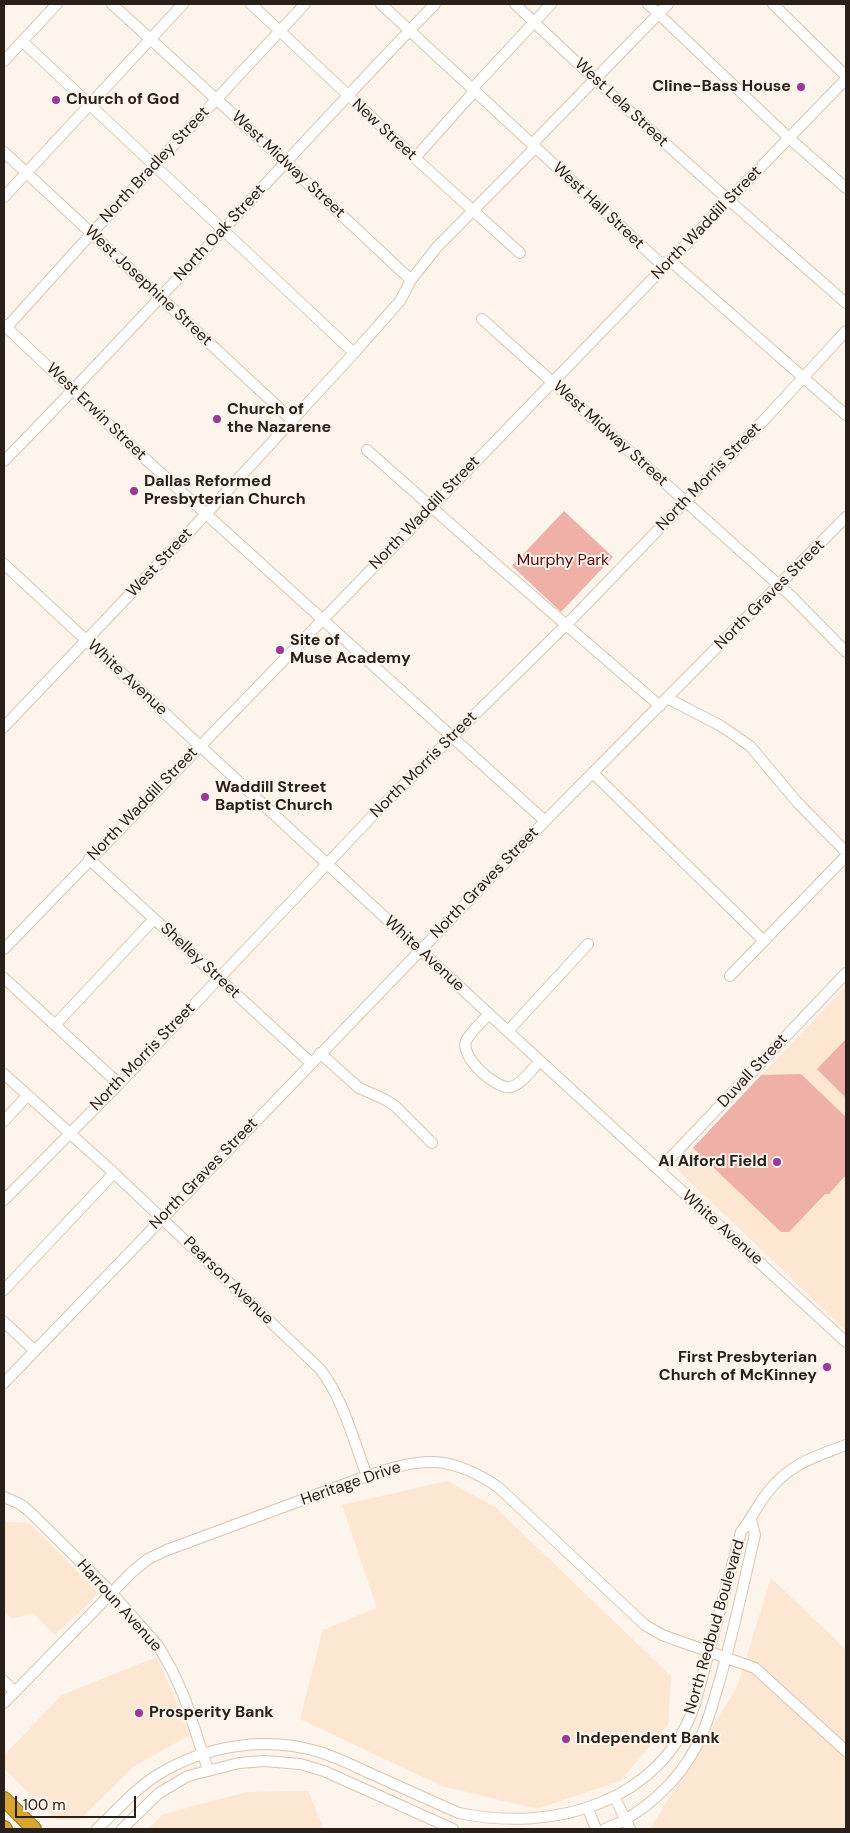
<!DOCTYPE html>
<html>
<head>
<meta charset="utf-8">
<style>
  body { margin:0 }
  #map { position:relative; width:850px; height:1833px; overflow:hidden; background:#fdf4ec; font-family:"DM Sans",sans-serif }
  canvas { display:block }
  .frame { position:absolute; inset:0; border:5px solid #282019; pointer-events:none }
  .scale { position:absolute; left:15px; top:1796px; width:121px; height:22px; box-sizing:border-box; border:2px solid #282019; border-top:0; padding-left:6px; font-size:15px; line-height:18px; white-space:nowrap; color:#282019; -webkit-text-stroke:4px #fdf4ec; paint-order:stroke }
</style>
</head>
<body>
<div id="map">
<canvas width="850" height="1833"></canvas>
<div class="frame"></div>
<div class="scale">100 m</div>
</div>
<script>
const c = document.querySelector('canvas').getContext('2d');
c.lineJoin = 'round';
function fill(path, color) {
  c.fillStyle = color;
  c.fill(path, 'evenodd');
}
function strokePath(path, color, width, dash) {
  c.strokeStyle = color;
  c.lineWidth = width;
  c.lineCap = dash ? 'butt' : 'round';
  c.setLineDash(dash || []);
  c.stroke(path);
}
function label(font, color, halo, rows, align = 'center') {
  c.font = font + ' "DM Sans",sans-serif';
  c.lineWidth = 4;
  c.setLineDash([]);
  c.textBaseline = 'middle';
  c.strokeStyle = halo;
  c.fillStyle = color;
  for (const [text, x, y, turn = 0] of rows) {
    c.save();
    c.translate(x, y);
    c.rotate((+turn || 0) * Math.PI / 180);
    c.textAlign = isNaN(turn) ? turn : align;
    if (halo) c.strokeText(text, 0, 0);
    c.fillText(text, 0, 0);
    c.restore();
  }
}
const built = new Path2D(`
  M 846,986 L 846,1331 L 675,1167 Z
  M 447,1481 L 495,1507 L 671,1676 L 668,1725 L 620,1781 L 537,1809 L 442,1786 L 300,1719 L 323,1630 L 377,1608 L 342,1505 Z
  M 4,1522 L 29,1523 L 99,1593 L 55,1635 L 33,1613 L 12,1619 L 4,1611 Z
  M 771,1578 L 846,1650 L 846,1829 L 650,1829 L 737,1687 Z
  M 157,1657 L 190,1735 L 133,1767 L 79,1820 L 57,1820 L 4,1769 L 4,1755 L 62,1695 Z
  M 308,1791 L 324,1829 L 148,1829 L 164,1814 L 247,1792 Z`);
const green = new Path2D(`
  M 564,511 L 613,557 L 561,612 L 512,566 Z
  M 846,1039 L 846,1098 L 817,1069 Z
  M 801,1074 L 846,1117 L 846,1175 L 829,1194 L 825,1194 L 789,1232 L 781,1232 L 693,1148 L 761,1075 Z`);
const minor = new Path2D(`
  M 112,4 L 285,162 L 411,280
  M 251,4 L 415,158 L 520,253
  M 381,4 L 659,262 L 674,264 L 846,415
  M 515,4 C 622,107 734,205 846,303
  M 648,4 L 789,138 L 846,188
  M 773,4 L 846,76
  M 23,42 L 354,353
  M 4,61 L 57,4
  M 4,152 L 292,420
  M 415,158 L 471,95 L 473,88 L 551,4
  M 4,197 L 183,4
  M 482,319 L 791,596 L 846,652
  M 4,325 L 142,456 L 545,821
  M 7,327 L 91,234 L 305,4
  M 367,450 L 498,566 L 660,706
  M 4,461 C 151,312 289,155 435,4
  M 4,564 L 489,1014 L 846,1342
  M 667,698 L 721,726 L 750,746 L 797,802 L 846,852
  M 4,727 L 206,514 L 354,353 L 400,301 L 411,280 L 437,247 L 526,157 L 531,152 L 536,140 L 668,4
  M 593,773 L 764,941
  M 89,859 L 311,1063
  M 4,949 L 846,79
  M 730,976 L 846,856
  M 4,978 L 119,1084
  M 489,1014 C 482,1022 470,1032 466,1041 C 460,1057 496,1090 511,1087 C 522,1084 533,1068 540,1061
  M 55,1025 L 154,919
  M 508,1031 L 588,944
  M 320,1053 L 359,1088 L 384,1099 L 395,1106 L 432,1143
  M 4,1074 L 114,1173 L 320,1369 C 343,1398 354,1442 367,1476
  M 4,1121 L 27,1096
  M 659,1170 L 846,973
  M 4,1200 L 119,1084 L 379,809 L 573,618 L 766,418 L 846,331
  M 4,1290 L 114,1173
  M 4,1322 L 34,1350
  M 4,1383 L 545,821 L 846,517
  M 4,1497 L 20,1504 L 29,1511 L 111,1592 L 159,1647 L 173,1672 L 185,1699 L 208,1770
  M 4,1681 L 15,1692
  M 4,1703 L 132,1572 L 148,1559 L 167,1550 L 367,1476 C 421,1458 448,1453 498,1487 L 645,1625 L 662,1635 L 755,1668 L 846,1751
  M 617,1802 L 630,1829
  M 590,1814 L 596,1829
  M 97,1829 C 117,1810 136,1788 159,1774 C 205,1746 264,1736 316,1751 C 337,1757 356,1767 376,1776 C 403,1788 431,1801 459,1813 C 555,1833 662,1802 695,1704 L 741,1532 C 751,1519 758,1505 767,1493 C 789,1464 814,1457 846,1445
  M 122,1829 L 159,1793 L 188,1776 L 239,1763 L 264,1761 L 300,1764 L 324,1771 L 453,1829
  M 605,1829 C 643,1814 677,1783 696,1747 C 706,1728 712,1707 718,1686 C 733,1636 743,1585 755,1535 L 751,1520`);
const highway = new Path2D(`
  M 4,1799 L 34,1829
  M 4,1828 L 5,1829`);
const markers = [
  [801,87,5,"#9b369b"],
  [56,100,5,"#9b369b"],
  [217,419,5,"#9b369b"],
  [134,491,5,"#9b369b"],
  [280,650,5,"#9b369b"],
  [205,797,5,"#9b369b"],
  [777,1162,5,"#9b369b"],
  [827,1367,5,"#9b369b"],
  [139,1713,5,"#9b369b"],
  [566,1739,5,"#9b369b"]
];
const poiNames = [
  ["Cline-Bass House",791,87,"right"],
  ["Church of God",66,100],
  ["Church of",227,410],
  ["the Nazarene",227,428],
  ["Dallas Reformed",144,482],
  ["Presbyterian Church",144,500],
  ["Site of",290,641],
  ["Muse Academy",290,659],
  ["Waddill Street",215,788],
  ["Baptist Church",215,806],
  ["Al Alford Field",767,1162,"right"],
  ["First Presbyterian",817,1358,"right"],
  ["Church of McKinney",817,1376,"right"],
  ["Prosperity Bank",149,1713],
  ["Independent Bank",576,1739]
];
const streetNames = [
  ["West Lela Street",621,103,43],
  ["New Street",384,130,43],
  ["North Bradley Street",155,165,-47],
  ["West Midway Street",288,165,43],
  ["West Hall Street",598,206,43],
  ["North Waddill Street",707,223,-46],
  ["North Oak Street",220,233,-47],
  ["West Josephine Street",148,286,43],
  ["West Erwin Street",96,412,44],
  ["West Midway Street",610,434,42],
  ["North Morris Street",709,477,-46],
  ["North Waddill Street",425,513,-46],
  ["West Street",160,563,-47],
  ["North Graves Street",770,595,-45],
  ["White Avenue",127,678,43],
  ["North Morris Street",424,765,-45],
  ["North Waddill Street",143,804,-46],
  ["North Graves Street",485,883,-46],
  ["White Avenue",424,954,43],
  ["Shelley Street",200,961,43],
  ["North Morris Street",143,1057,-46],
  ["Duvall Street",753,1071,-47],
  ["North Graves Street",204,1174,-46],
  ["White Avenue",722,1228,42],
  ["Pearson Avenue",228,1281,44],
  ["Heritage Drive",351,1484,-19],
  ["Harroun Avenue",119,1606,48],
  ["North Redbud Boulevard",715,1627,-74]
];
const parkNames = [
  ["Murphy Park",563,561]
];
fill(built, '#fee7d2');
fill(green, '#efb0a8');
strokePath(minor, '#dac5b0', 12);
strokePath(highway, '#997727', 16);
strokePath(minor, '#fff', 10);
strokePath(highway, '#d6a62e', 14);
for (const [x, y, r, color] of markers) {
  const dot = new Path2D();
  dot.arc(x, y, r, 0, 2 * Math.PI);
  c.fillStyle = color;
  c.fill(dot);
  strokePath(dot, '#fdf4ec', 2);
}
label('bold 16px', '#282019', '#fdf4ec', poiNames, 'left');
label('16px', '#282019', '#fdf4ec', streetNames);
label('16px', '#580106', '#fdf4ec', parkNames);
</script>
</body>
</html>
